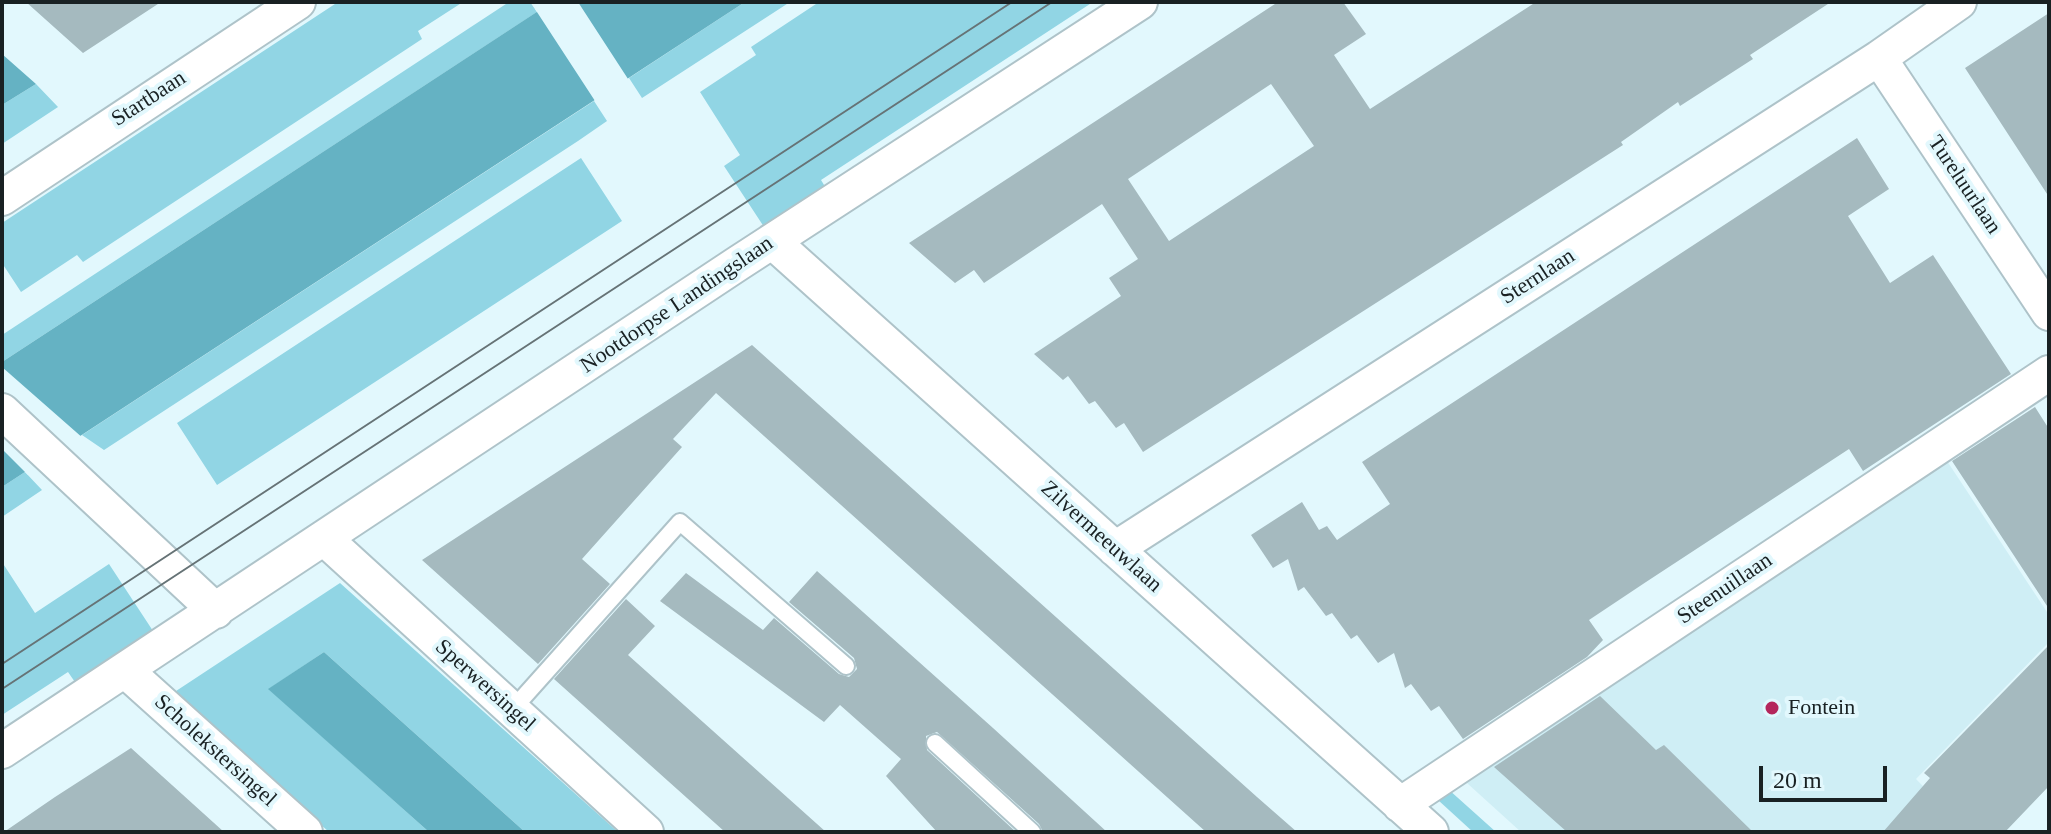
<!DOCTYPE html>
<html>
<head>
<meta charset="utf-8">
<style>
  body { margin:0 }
  #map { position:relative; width:2051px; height:834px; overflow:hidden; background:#e2f8fd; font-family:Georgia,serif }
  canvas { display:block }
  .frame { position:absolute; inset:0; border:4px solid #192123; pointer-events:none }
  .scale { position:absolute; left:1759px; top:766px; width:128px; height:36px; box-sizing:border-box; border:4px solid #192123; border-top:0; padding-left:10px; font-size:24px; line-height:28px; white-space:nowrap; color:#192123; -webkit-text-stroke:6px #e2f8fd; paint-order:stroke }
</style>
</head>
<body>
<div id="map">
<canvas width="2051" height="834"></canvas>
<div class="frame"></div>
<div class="scale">20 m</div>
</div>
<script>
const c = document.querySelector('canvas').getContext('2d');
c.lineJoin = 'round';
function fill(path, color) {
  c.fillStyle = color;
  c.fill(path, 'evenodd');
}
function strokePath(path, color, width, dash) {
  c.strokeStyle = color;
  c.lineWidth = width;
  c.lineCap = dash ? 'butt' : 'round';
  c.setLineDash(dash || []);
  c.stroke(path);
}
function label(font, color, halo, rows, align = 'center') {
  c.font = font + ' Georgia,serif';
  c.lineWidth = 8;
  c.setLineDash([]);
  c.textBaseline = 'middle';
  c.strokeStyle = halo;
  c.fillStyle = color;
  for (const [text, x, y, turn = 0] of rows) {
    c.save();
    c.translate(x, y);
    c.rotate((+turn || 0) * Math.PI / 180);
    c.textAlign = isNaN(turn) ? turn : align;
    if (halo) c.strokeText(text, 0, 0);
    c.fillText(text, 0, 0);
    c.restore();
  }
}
const built = new Path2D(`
  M 1945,458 L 2049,615 L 2049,642 L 1916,779 L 1968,832 L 1521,832 L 1457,774 Z`);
const green = new Path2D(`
  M 338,2 L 463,2 L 418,31 L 422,39 L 83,262 L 77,255 L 21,292 L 2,263 L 2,223 Z
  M 509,2 L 530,2 L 537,12 L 2,362 L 2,335 Z
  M 745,2 L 790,2 L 642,98 L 629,78 Z
  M 819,2 L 1093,2 L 821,180 L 829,193 L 768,233 L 724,166 L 740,155 L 700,92 L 756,55 L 751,47 Z
  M 36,84 L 58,107 L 2,144 L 2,105 Z
  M 594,101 L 607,121 L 578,141 L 104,450 L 82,435 Z
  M 581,158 L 622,221 L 217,485 L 177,423 Z
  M 25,472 L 42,490 L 2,517 L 2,487 Z
  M 2,562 L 35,613 L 109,564 L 155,634 L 77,685 L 68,672 L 2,715 Z
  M 340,583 L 618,832 L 525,832 L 324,652 L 269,689 L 429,832 L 329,832 L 173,693 Z
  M 1448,789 L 1496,832 L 1473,832 L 1438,800 Z`);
const water = new Path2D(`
  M 552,2 L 745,2 L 2,487 L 2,362 Z
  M 2,54 L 36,84 L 2,105 Z
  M 324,652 L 525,832 L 429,832 L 268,689 Z`);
const pier = new Path2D(`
  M 544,2 L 578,2 L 630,82 L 597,104 L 535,9 Z
  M 2,367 L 84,439 L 28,475 L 2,449 Z`);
const building = new Path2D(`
  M 26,2 L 161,2 L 83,53 Z
  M 1278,2 L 1343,2 L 1366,34 L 1334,55 L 1370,109 L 1536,2 L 1831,2 L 1750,55 L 1753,59 L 1680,106 L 1678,102 L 1621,142 L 1623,145 L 1143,452 L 1124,423 L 1116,428 L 1095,401 L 1089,404 L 1068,376 L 1063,380 L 1034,354 L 1121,296 L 1109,278 L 1138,259 L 1102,204 L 984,283 L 974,270 L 955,283 L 909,243 ZM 1271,84 L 1314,146 L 1169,241 L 1128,179 Z
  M 2049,13 L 2049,197 L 1965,68 Z
  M 1857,138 L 1889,189 L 1848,216 L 1890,283 L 1933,255 L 2011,374 L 1863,471 L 1849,449 L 1646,582 L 1589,620 L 1603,640 L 1587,657 L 1463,739 L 1439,706 L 1431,711 L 1411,684 L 1405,688 L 1394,653 L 1378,663 L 1357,635 L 1351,639 L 1332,613 L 1326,616 L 1304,587 L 1298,591 L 1288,559 L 1273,568 L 1251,535 L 1302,502 L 1319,530 L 1327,526 L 1337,540 L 1390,504 L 1362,462 Z
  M 752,345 L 1257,797 L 1297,832 L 1206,832 L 716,393 L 673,439 L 682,447 L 582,559 L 610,584 L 538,664 L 422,560 Z
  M 2035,407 L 2049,429 L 2049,609 L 1952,461 Z
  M 817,571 L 993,728 L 1107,832 L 1043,832 L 1039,824 L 937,732 L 926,736 L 927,750 L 1016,832 L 937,832 L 886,776 L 901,759 L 840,705 L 824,722 L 660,601 L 686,573 L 763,630 L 774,618 L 839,674 L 849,677 L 857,669 L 854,658 L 789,602 Z
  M 626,599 L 655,626 L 628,655 L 826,832 L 725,832 L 554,679 Z
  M 2049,645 L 2049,786 L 2005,832 L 1883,832 L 1930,778 L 1924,773 Z
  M 1600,696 L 1656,750 L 1664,745 L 1753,832 L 1567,832 L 1494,767 Z
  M 131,748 L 224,832 L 4,832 L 55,797 Z`);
const lane = new Path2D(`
  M 511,711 L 680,522 L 846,666
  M 935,743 L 1032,832`);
const street = new Path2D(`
  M 1879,58 L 2049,313
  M 2,198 L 298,2
  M 772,241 L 1431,832
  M 2,411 L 216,611
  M 325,539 L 646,832
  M 1115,549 L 1879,58 L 1959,2
  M 126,671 L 305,832
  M 2,751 L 737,264 L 1140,2
  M 1400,805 L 2049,373`);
const tram = new Path2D(`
  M 2,664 L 1012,2
  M 2,689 L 1052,2`);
const markers = [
  [1772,708,8,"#b4265c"]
];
const streetNames = [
  ["Startbaan",149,99,-33],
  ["Tureluurlaan",1964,185,56],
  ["Sternlaan",1538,277,-33],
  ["Nootdorpse Landingslaan",677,305,-34],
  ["Zilvermeeuwlaan",1101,537,42],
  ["Steenuillaan",1725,589,-34],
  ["Sperwersingel",485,686,42],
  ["Scholekstersingel",215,751,42]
];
const poiNames = [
  ["Fontein",1788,708]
];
fill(built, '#cfeef5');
fill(green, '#91d5e4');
fill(water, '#65b2c3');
fill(pier, '#e2f8fd');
fill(building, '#a5babf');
strokePath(lane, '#aec3c9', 20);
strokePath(street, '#aec3c9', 38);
strokePath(lane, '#fff', 16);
strokePath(street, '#fff', 34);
strokePath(tram, '#667376', 2);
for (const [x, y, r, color] of markers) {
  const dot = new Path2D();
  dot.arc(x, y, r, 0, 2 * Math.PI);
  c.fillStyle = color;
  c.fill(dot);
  strokePath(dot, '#e2f8fd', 3);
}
label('22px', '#192123', '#e2f8fd', streetNames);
label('22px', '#192123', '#e2f8fd', poiNames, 'left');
</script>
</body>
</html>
